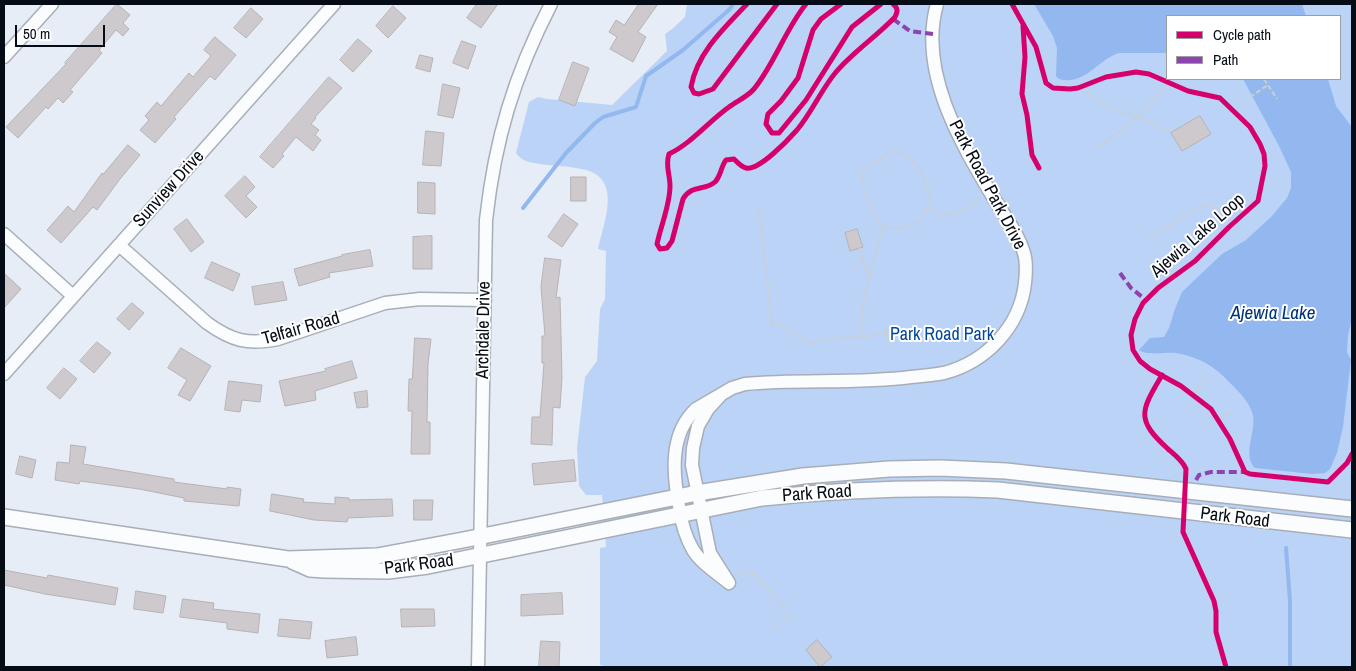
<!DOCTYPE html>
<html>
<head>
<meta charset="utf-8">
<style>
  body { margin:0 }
  #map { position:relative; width:1356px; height:671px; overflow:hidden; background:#e6edf7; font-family:"Archivo Narrow",sans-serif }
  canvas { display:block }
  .frame { position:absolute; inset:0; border:5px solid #060c15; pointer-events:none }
  .legend { position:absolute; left:1166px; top:15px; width:175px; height:65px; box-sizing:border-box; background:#fff; border:1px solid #9b9ea1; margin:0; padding:6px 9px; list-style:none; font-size:15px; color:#060c15 }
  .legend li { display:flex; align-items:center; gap:10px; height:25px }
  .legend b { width:25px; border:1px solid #9b9ea1 }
  .scale { position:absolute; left:15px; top:25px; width:90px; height:22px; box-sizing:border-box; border:2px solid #060c15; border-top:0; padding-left:6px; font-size:15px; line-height:18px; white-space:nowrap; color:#060c15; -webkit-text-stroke:4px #fff; paint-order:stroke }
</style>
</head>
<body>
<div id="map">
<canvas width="1356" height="671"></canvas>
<div class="frame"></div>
<ul class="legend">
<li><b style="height:6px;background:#d6006c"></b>Cycle path</li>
<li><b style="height:6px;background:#8e44ad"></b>Path</li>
</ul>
<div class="scale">50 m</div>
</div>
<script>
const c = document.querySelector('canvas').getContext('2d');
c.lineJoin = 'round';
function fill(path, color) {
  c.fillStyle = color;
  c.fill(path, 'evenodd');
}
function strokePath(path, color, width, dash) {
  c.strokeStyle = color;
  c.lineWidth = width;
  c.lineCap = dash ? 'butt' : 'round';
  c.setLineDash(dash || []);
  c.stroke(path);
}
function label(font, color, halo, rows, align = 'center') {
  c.font = font + ' "Archivo Narrow",sans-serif';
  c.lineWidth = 4;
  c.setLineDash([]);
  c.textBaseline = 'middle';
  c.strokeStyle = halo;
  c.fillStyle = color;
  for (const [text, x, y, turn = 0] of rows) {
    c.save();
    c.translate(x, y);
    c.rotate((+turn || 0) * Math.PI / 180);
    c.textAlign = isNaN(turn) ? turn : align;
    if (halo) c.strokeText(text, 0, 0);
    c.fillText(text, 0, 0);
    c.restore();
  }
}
const green = new Path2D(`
  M 687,4 L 1352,4 L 1352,667 L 608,667 L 600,665 L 600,548 L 606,547 L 602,495 L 586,495 L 579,486 L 577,448 L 585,377 L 597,361 L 600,309 L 605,299 L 606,251 L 598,249 C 604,222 622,180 586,170 C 571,166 554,166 540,164 C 531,163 521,161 516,153 L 529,102 L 538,97 L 547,99 L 612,105 L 667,51 L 665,34 L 672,29 L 685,17 ZM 1167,16 L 1340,16 L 1340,79 L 1167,79 Z`);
const water = new Path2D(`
  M 1034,4 L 1302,4 L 1306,16 L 1167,16 L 1167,53 L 1119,53 C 1097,60 1085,86 1059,79 L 1056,76 L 1057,48 L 1053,36 Z
  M 1243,79 L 1328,79 L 1336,106 L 1352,127 L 1352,318 L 1348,335 L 1347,352 L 1351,360 L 1343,427 L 1337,453 L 1330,469 L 1325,473 L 1312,474 L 1255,468 C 1242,455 1256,432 1253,416 C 1251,403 1238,391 1229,382 C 1214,366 1199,357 1176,353 C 1166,352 1147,356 1139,350 L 1150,338 L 1164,337 L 1169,328 L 1175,309 L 1182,292 L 1222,254 L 1246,240 L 1271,217 L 1287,198 L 1291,188 L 1291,172 L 1279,146 Z`);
const stream = new Path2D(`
  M 523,208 L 566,153 L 595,123 L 603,117 L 636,107 L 646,76 L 683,50 L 730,9 L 733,4
  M 1286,548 L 1290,601 L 1290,667`);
const building = new Path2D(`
  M 117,4 L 130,15 L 123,23 L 129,29 L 123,36 L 116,30 L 99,50 L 102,53 L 70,90 L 73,92 L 63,103 L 58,98 L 48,109 L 46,107 L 18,138 L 6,127 L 66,64 L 65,63 Z
  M 477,4 L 498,4 L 481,28 L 467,18 Z
  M 639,4 L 658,4 L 638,32 L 646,37 L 633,62 L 610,49 L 617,37 L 609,32 L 616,20 L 624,25 Z
  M 393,6 L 406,18 L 388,38 L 376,26 Z
  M 251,8 L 263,19 L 246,38 L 234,28 Z
  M 215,37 L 236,55 L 215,80 L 210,76 L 174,117 L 176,119 L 155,143 L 140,130 L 149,120 L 145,116 L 157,102 L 161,106 L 189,73 L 193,77 L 211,56 L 204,50 Z
  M 358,39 L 372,51 L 353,72 L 340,60 Z
  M 462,41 L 476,46 L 468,69 L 453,63 Z
  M 420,55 L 433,58 L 430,72 L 416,68 Z
  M 573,62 L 589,68 L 575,106 L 559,100 Z
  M 329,77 L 342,88 L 315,117 L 316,118 L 311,124 L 319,130 L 315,135 L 321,140 L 313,151 L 296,137 L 282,154 L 284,156 L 273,168 L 260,157 Z
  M 443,84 L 460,88 L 453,118 L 438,115 Z
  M 1200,116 L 1211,134 L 1182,151 L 1171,133 Z
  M 426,131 L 444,133 L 441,166 L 423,165 Z
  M 128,145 L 140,155 L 120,179 L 97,210 L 93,207 L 61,243 L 47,230 L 68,206 L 74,212 L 102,173 L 103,174 Z
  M 245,176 L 255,187 L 246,196 L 257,207 L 246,218 L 225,196 Z
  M 571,177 L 586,177 L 586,201 L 571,201 Z
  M 418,182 L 435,183 L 435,214 L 418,213 Z
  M 564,214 L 578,224 L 562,247 L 548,237 Z
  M 187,219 L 204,242 L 191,252 L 174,229 Z
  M 857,229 L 863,247 L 850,251 L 845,233 Z
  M 432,236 L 432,269 L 413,269 L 413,237 Z
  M 370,250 L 373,266 L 329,273 L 330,277 L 299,286 L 294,269 L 342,256 L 342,255 Z
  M 545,258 L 561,260 L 556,298 L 560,297 L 562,377 L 560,408 L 553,407 L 552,445 L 531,444 L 532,417 L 540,417 L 544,363 L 542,363 L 542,336 L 545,336 L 541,287 Z
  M 212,262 L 240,274 L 233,291 L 205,278 Z
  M 4,273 L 21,289 L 4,308 Z
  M 283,282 L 287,300 L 255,305 L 252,287 Z
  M 132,303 L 144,313 L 129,330 L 117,319 Z
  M 415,338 L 431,339 L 428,364 L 427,422 L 430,422 L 430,454 L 411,454 L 412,411 L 408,411 L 409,379 L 412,379 Z
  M 97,342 L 111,353 L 94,373 L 80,361 Z
  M 181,348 L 211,366 L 190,401 L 178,395 L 187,380 L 168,368 Z
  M 352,361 L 357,378 L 315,391 L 316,400 L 285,406 L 279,381 L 326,371 L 325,369 Z
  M 64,368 L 77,379 L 60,399 L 47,388 Z
  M 229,381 L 262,385 L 260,402 L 242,400 L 240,412 L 225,410 Z
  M 367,391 L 368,407 L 357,408 L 354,393 Z
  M 71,445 L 86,447 L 83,464 L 174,479 L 174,482 L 227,489 L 227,487 L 241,489 L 239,506 L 184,501 L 184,498 L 139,489 L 80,481 L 79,484 L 55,480 L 57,462 L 69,463 Z
  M 20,456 L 36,460 L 32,478 L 16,474 Z
  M 574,460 L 576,481 L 534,485 L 532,464 Z
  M 272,494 L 304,499 L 303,502 L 335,504 L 335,497 L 349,498 L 349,500 L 392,499 L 393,516 L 348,518 L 347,522 L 314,520 L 270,511 Z
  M 414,500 L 433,500 L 432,520 L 414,520 Z
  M 4,570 L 47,578 L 48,575 L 75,580 L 118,588 L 115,605 L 45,594 L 4,585 Z
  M 136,591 L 166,596 L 163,613 L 134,609 Z
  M 562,593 L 563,614 L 521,616 L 521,595 Z
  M 183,599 L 214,603 L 213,609 L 260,614 L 258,633 L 227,629 L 227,623 L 180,617 Z
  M 401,609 L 434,609 L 435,626 L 402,627 Z
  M 280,619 L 312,622 L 310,639 L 278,636 Z
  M 356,637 L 358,655 L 327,658 L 325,641 Z
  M 817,640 L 832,657 L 820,667 L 806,650 Z
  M 541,641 L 560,642 L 559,667 L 539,667 Z`);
const path = new Path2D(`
  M 1264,79 L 1277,99
  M 1081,87 C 1101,110 1142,117 1169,131
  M 1250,97 L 1268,85
  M 1098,146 C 1126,130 1148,108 1168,83
  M 891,152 C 916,152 924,179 931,198 L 931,201 L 920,221 C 911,224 901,229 893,229 C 872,228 865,189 860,173 Z
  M 759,208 L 772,324
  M 927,208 C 952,222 958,213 980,199
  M 1149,239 C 1169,228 1187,210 1209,205 L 1217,209 L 1224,231
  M 860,248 L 869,277
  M 855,266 L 864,261
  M 771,324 L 784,325 L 808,343 L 812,343 L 822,340 L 887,334
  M 886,329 L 889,343
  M 861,336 C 860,301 874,261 883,226
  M 1193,394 L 1205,379
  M 1219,420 L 1231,412
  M 736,573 L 752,573 L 788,610
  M 776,628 L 792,614`);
const minor = new Path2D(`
  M 4,57 L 52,4
  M 4,234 L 73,296
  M 119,245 L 207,323 C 232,341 248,345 278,339 L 385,303 L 420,299 L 485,300
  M 4,374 L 334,4
  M 720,396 L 708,409 L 698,426 L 693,448 L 692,465 L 710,553 L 729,583 C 717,573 701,563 693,550 C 685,536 681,521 679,506 C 673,474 669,434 696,409 L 732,388 L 745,384 C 800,379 856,384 911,377 C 922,376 933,375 944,373 C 986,362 1020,327 1025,283 C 1026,274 1027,263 1024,253 C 1018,233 1004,215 993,197 C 960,142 918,71 937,4
  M 478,667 L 486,220 C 495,139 514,76 551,4`);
const major = new Path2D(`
  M 4,517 L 288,559 L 377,556 L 463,540 L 697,493 L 803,476 L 889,469 L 940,468 L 1006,471 L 1352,509
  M 292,561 L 310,569 L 324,570 L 388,571 L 428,566 L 762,498 C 840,490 919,487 998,490 L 1352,530`);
const quiet = new Path2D(`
  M 893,19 L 910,31 L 933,34
  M 1120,273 L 1131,288 L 1146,300
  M 1196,480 L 1199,475 L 1211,472 L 1245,472`);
const cycleway = new Path2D(`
  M 747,4 C 724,28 697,53 691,87 L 694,93 L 699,94 L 713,89 L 777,4
  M 806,4 C 785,30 775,63 754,89 C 747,97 737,101 729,107 C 708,122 692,143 669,154 C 665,166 670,174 670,186 C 670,205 661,225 657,244 L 660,249 L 667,248 L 672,241 L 683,199 C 692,184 705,191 715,182 C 721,176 721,166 726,160 L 734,159 C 737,162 741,167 746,168 C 759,171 789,139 797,130 C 812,112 821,90 836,72 C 854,51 876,37 895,17 C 898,11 898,8 893,4
  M 841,4 L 821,19 L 813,30 L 798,78 L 781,101 L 768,114 L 766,124 L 772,133 L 779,133 L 806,100 L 852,27 L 881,4
  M 1012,4 L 1036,47 L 1046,83 L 1053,88 L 1070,89 L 1078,88 L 1106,77 L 1136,72 L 1149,74 L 1188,91 L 1220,98 L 1250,127 L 1260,144 L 1264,154 L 1265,166 L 1258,201 L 1229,227 L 1195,261 L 1158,288 L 1143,303 L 1135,319 L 1131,335 L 1133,350 L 1140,361 L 1150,369 L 1181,386 L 1211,409 L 1230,439 L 1245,472 L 1250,474 L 1328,482 L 1347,463 L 1352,454
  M 1023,26 L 1025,57 L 1022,94 L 1027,115 L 1032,155 L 1039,168
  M 1162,375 C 1141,411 1135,419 1168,449 C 1175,455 1183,461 1186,469 L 1183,532 L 1214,601 L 1216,611 L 1216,632 L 1226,667`);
const streetNames = [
  ["Park Road Park Drive",987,185,62],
  ["Sunview Drive",169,189,-48],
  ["Ajewia Lake Loop",1198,236,-41],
  ["Telfair Road",301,329,-16],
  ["Archdale Drive",484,330,-89],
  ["Park Road",817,494,-4],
  ["Park Road",1235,518,7],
  ["Park Road",419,565,-7]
];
const parkNames = [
  ["Park Road Park",942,335]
];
const waterNames = [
  ["Ajewia Lake",1273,314]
];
fill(green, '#bbd3f7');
fill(water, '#92b8ef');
strokePath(stream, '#92b8ef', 4);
fill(building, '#cdc9cc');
strokePath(building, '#b6b3b5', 1);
strokePath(minor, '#a8aeb7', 15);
strokePath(major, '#a8aeb7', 18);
strokePath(path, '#cbcfd2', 2, [5, 2.5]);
strokePath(minor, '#fbfcfe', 12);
strokePath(major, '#fbfcfe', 15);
strokePath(quiet, '#8e44ad', 4, [8, 4]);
strokePath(cycleway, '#d6006c', 5);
label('18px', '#060c15', '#fff', streetNames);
label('18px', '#02479c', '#fff', parkNames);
label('italic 19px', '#013373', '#fff', waterNames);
</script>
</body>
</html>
